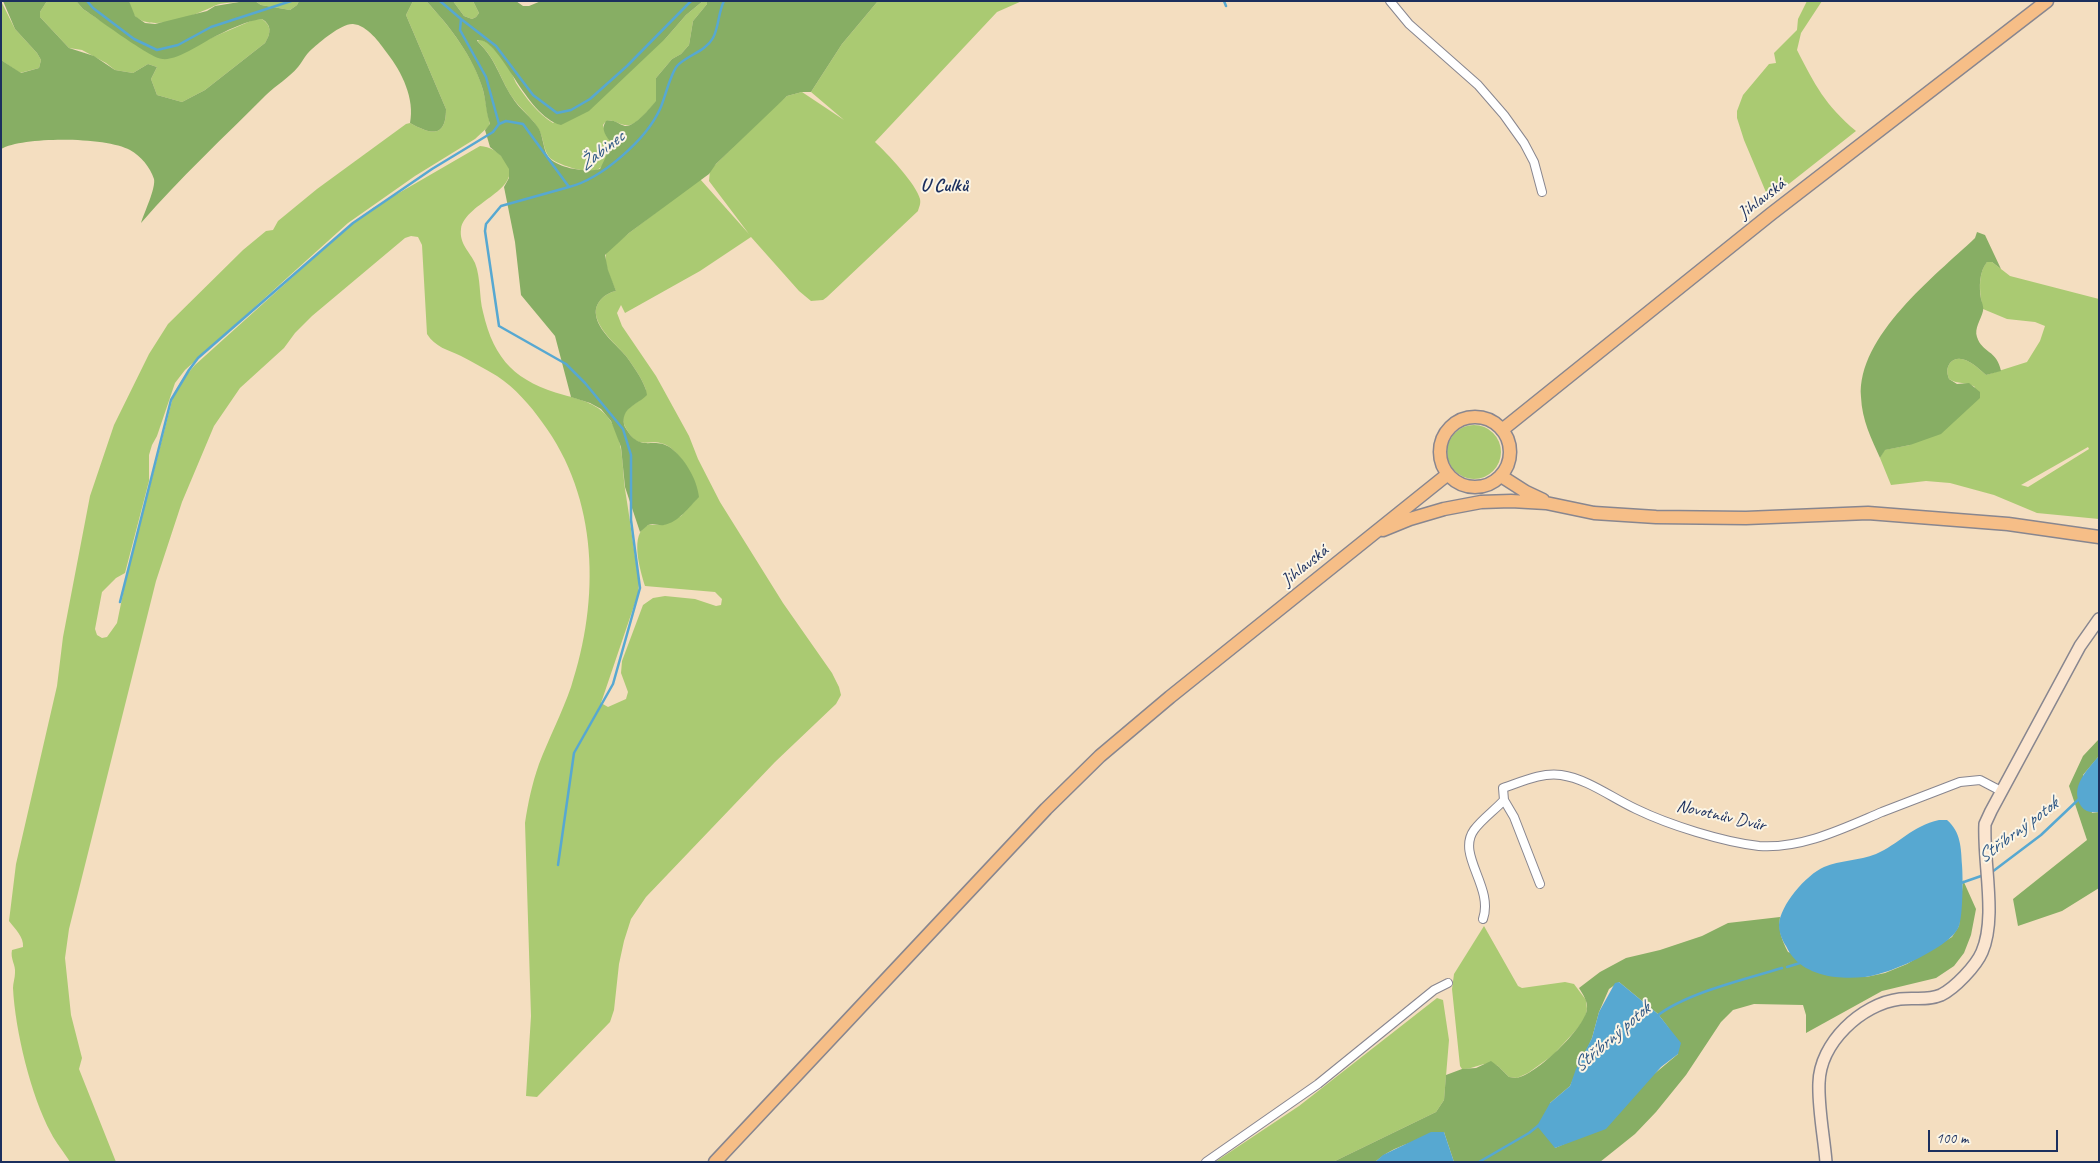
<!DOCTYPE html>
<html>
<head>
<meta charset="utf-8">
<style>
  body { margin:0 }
  #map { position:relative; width:2100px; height:1163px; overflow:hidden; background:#f4dec0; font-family:Caveat,sans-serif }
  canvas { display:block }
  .frame { position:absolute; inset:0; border:2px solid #1b2f5e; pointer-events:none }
  .scale { position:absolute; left:1928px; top:1130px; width:130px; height:22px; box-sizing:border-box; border:2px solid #1b2f5e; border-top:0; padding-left:6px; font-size:15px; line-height:18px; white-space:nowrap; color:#1b2f5e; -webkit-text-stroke:4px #fcf5e5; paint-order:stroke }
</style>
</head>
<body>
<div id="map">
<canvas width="2100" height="1163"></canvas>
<div class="frame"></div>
<div class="scale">100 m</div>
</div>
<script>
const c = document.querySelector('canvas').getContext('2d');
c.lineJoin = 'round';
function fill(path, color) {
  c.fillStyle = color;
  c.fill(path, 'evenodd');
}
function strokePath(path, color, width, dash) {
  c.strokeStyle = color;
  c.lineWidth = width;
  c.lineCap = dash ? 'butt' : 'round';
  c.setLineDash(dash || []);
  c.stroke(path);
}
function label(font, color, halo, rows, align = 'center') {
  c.font = font + ' Caveat,sans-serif';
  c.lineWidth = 4;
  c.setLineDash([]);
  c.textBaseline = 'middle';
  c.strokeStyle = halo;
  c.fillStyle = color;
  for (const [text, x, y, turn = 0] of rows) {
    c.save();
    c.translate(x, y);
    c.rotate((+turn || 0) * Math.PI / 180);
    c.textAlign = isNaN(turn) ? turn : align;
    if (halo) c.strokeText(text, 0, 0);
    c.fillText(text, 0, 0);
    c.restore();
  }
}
const green = new Path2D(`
  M 1,1 L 15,29 L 37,53 L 41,60 L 39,68 L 20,73 L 1,60 Z
  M 47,1 L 76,1 L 83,9 L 143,49 L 162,59 L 253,20 L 262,19 C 272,26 271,33 265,43 L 205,90 L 182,102 L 157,95 L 151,79 L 157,67 L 148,64 L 133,73 L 115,70 L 106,63 L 82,50 L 69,48 L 40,17 L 40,12 Z
  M 129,1 L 245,1 C 235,3 222,2 214,6 C 194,16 132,41 129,1 Z
  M 255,1 L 299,1 L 297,5 L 290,10 L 261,5 Z
  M 413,1 L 426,1 C 448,24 475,59 483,90 C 486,101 487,113 490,125 L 475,139 L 415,176 L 348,223 L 185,370 L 175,383 L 157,436 L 152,445 L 149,455 L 149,481 L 125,573 L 116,578 L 102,592 L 95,629 L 97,635 L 102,638 L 107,637 L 117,623 L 126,579 L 174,393 L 182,380 L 195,365 L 347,228 L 373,208 L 480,146 C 490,147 498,151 505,160 C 527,189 465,202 461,229 C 459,244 470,252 475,263 C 481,278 479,297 483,312 C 494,361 517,382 564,395 C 582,400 599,404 610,420 C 624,441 622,466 625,489 C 630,520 634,551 639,583 L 638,594 L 601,703 L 608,707 L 626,699 L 628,692 L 621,673 L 622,661 L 643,605 L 653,598 L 665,596 L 695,599 L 716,606 L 721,605 L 722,599 L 715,592 L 645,586 C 640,570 629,533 648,525 L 663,525 L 681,516 L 698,497 C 697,481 680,450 664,444 C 647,438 639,451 627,430 C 624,425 622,420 624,415 C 628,404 641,405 646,390 C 642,378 633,366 626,356 C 617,345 599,331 596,315 C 594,303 605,293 616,291 C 612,281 602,262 607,251 L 629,233 L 700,179 L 749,234 L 709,181 L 710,170 L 774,107 L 787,96 L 802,92 L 844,120 L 811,92 L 842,44 L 878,1 L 1022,1 L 997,12 L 875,142 C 886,152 917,185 920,199 C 921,204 919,207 918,211 L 827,297 L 823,300 L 811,301 L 799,291 L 751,237 L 700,271 L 625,313 L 621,305 L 617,313 L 622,326 L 656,376 L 689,436 L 698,459 L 720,502 L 783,603 L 832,673 L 839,687 L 841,695 L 836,704 L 775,762 L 646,897 L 631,919 L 624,941 L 619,964 L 614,1010 L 610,1022 L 537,1097 L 526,1096 L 531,1016 L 525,823 C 528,803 532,784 539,764 C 549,738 562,713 571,687 C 600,600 599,498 542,422 C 530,405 515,388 497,376 C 485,369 473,362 461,356 C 448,350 435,347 427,334 L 422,245 L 418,237 L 411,236 L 405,238 L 312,316 L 295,333 L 284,348 L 240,388 L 214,426 L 182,502 L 156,581 L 69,929 L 65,958 L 71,1015 L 82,1058 L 79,1069 L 116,1162 L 70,1162 C 64,1152 56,1143 51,1133 C 31,1096 15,1030 13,988 C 13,983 15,978 15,973 C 16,965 10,959 12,950 L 23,947 C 24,937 15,929 9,921 L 16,864 L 57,686 L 63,637 L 90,496 L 114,425 L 149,354 L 168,324 L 243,250 L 266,231 L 273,230 L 278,221 L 317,189 L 406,124 L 410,123 C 430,134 446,139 446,109 L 406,15 Z
  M 453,1 L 473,1 L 479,13 L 476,17 L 472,19 L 464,16 Z
  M 703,1 L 707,1 L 707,4 L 693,21 L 689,45 L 681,54 L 672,59 L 656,78 L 657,101 C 650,108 638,124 629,125 C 619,127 610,114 603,125 L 606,135 L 612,144 C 609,151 607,164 600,168 C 591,176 558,165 550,158 C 543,151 544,138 539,130 C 533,118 520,109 512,97 C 499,77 497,60 478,42 L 479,38 C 492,44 505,59 511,72 C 513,75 514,79 516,83 C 526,98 538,114 553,123 L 666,38 L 686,15 Z
  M 1807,1 L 1822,1 L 1801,33 L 1797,50 C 1815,85 1825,105 1856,131 L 1771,198 L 1768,197 L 1744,140 L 1737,118 L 1737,111 L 1743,95 L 1769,64 L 1776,63 L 1774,53 L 1797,30 L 1798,19 Z
  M 1987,262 L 1992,262 L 2010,276 L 2099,299 L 2099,519 L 2037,513 L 1994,495 L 1950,483 L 1926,481 L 1891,485 L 1880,458 L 1884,450 L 1910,445 L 1975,387 C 1966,381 1958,385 1949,379 C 1947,373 1946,369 1950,363 C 1961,351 1978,368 1986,375 L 2027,362 L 2040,341 L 2045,326 L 2035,322 L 2007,319 L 1983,309 C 1980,295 1977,274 1987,262 ZM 2088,447 L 2089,449 L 2028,487 L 2021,485 Z
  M1447 452a27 27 0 1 1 54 0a27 27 0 1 1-54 0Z
  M 1484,926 L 1518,986 L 1522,988 L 1565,982 L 1574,984 L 1586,1000 L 1587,1009 L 1585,1018 L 1576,1030 L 1553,1055 L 1528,1073 L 1517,1078 L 1509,1077 C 1506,1074 1503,1071 1500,1068 C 1489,1057 1475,1070 1462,1069 L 1460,1066 L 1452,989 L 1454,974 Z
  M 1437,998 L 1443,1000 L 1449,1040 L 1444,1100 L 1436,1112 L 1333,1162 L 1215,1162 L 1299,1106 Z`);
const forest = new Path2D(`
  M 3,1 L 47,1 L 40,12 L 40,17 L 69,48 L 94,56 L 115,70 L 133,73 L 148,64 L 157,67 L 151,79 L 157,95 L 182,102 L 205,90 L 265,43 C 271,33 272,25 262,19 C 247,21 232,28 218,35 C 204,41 178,61 162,59 C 150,58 97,18 83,9 L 76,1 L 129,1 L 135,16 L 145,23 L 155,24 L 207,11 L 215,6 L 245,1 L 255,1 L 261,5 L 290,10 L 297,5 L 299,1 L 413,1 L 406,15 L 446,109 C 446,139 430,134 410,123 C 415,99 402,72 387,53 C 380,43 367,25 353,24 C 342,23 320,42 312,49 C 305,55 303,61 298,67 C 289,78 276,85 266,95 C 224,137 180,178 141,223 C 144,213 156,188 154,179 C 150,167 141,156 130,150 C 107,137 24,136 1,149 L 1,60 L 21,73 L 39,68 L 41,60 L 37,53 L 15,29 Z
  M 426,1 L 453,1 L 464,16 L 472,19 L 476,17 L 479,13 L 473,1 L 516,1 L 523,6 L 529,6 L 541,1 L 703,1 L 686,15 L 666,38 L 589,111 L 561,125 C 524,115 501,37 477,40 L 478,42 C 496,59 499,77 512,97 C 519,109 532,117 539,129 C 543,137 543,147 547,155 C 555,168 586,173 600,169 L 612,144 C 607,137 600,130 606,121 C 614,119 618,124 625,126 C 635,127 650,108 656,101 L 656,78 L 672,59 L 681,54 L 689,45 L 693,21 L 707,4 L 707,1 L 878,1 L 842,44 L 811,92 L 802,92 L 787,96 L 716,164 L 709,174 L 629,233 L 605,255 L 608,270 L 616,291 C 605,293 594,303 596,315 C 598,331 617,345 626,356 C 633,366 642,378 646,390 L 647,395 C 640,402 631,405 626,412 C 623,417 623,422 625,427 C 641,455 652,435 671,448 C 685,459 697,479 699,497 C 689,507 679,522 664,525 C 659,526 654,523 648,525 L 640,532 L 625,487 L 621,447 L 611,421 L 601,409 L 590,403 L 571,397 L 555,336 L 521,295 L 515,242 L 504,187 L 509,178 L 509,169 L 501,156 L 490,147 L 485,130 L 490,124 C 486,113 486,101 483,90 C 474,58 449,25 426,1 Z
  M 1977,232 L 1985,235 L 2001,269 L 1992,262 L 1987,262 C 1979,272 1979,287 1981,299 C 1982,303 1984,307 1983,311 C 1981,320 1974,328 1977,337 C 1982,353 1997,350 2001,371 L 1986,375 C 1978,368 1961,351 1950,363 C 1946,369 1947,373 1949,379 L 1957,384 L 1969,383 L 1980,392 L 1980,398 L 1941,434 L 1910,445 L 1885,450 L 1880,458 C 1871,438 1862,420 1861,397 C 1857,336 1935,276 1975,238 Z
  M 2099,739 L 2099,756 L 2083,775 L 2092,813 L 2099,812 L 2099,888 L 2062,911 L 2018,926 L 2013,899 L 2087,840 L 2069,786 L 2083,756 Z
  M 1963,880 L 1976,909 L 1971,935 L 1964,953 L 1954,966 L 1936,978 L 1882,991 L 1806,1033 L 1806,1015 L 1803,1005 L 1754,1004 L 1733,1010 L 1721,1022 L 1686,1075 L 1656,1112 L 1635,1134 L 1600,1162 L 1454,1162 L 1444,1132 C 1420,1140 1394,1145 1375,1162 L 1333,1162 L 1436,1112 L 1444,1100 L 1446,1075 L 1462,1069 L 1476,1068 L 1491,1061 L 1499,1067 L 1509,1077 C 1511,1077 1514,1078 1516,1078 C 1535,1076 1585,1028 1587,1009 C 1588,1001 1583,995 1579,988 L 1600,972 L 1626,958 L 1660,950 L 1702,936 L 1728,923 L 1780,917 C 1778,931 1782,940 1788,952 L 1866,977 L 1885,973 L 1907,964 L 1952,937 L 1959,926 ZM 1619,982 L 1658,1014 L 1668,1027 L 1678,1054 L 1578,1138 L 1555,1148 L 1550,1103 L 1570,1086 L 1592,1038 L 1599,1012 L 1609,989 Z`);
const water = new Path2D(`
  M 2099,756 L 2099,812 C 2092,813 2085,812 2081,806 C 2069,787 2088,769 2099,756 Z
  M 1939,820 L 1947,820 C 1961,832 1961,848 1962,865 C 1963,878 1963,914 1959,926 C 1952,947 1887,975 1865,977 C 1855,978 1844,978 1835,977 C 1814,974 1795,966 1786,946 C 1782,940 1779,932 1779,925 C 1780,905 1806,875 1824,867 C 1840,860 1859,861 1876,854 C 1899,844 1912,826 1939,820 Z
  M 1619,982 L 1658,1014 L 1681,1043 L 1678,1054 L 1661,1067 L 1606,1129 L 1555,1148 L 1537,1126 L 1550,1103 L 1570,1086 L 1576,1069 L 1592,1038 L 1599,1012 L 1615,983 Z
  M 1431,1132 L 1444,1132 L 1454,1162 L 1375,1162 L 1383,1155 Z`);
const stream = new Path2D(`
  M 87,1 L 93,8 L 134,39 L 157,50 L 178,45 L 211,27 L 291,1
  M 440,1 L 461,19 L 460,30 L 486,77 L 499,124 L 506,121 L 523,124 L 569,187 C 601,179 646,140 660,109 C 665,98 670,75 677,66 C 687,55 705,52 713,38 C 719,27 718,13 724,1
  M 1224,1 L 1226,6
  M 461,19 L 496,46 L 533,95 L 557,113 L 571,110 L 590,99 L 627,66 L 691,1
  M 120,602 L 171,400 L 189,370 L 198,358 L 353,223 L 432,169 L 493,132 L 499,124
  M 558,865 L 574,753 L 613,684 L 640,588 L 631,520 L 631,455 L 623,429 L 585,383 L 566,364 L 499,326 L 485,231 L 486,224 L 501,206 L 569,187
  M 1992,872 L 2041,835 L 2079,799
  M 1961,883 L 1984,875
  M 1787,967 L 1800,963
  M 1657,1016 C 1686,993 1746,979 1782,968
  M 1479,1162 L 1529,1133 L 1539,1125`);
const street = new Path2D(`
  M 1390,1 L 1409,24 L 1478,85 L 1504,115 L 1524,143 L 1534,162 L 1542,192
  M 1540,884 L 1514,817 L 1504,800 L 1503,788 C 1521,782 1542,772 1561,775 C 1588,779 1612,798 1636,809 C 1669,825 1723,842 1759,846 C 1802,849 1844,828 1882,812 C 1908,802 1934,792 1960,782 L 1980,780 L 2001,791
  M 1483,919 C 1494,887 1456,855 1474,830 C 1482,819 1495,810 1504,800
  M 1206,1162 L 1318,1084 L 1434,990 L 1448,983`);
const secondary = new Path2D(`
  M 1826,1162 C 1824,1137 1818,1108 1819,1083 C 1820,1043 1861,1004 1900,999 C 1914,997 1927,1001 1941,995 C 1955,988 1976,966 1982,952 C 1997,917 1983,863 1985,824 L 1991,811 L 2080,646 L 2099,619`);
const primary = new Path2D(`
  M1440 452a35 35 0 1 1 70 0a35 35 0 1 1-70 0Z
  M 1502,430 L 1771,214 L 2047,1
  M 1501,476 L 1526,492 L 1543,500
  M 1383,530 L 1410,519 L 1444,509 L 1481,502 L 1511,501 L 1546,503 L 1594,513 L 1656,517 L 1746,518 L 1868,513 L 2008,524 L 2099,537
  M 715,1162 L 1046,809 L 1100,756 L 1170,697 L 1448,474`);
const streetNames = [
  ["Jihlavská",1762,199,-38],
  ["Jihlavská",1305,566,-39],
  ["Novotnův Dvůr",1721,816,13]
];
const waterNames = [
  ["Žabinec",602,151,-38],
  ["Stříbrný potok",2018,831,-37],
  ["Stříbrný potok",1612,1038,-41]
];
const neighbourhoodNames = [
  ["U Culků",944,186]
];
fill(green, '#aaca72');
fill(forest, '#87ae64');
fill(water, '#57a8d1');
strokePath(stream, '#57a8d1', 2.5);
strokePath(street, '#88868f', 10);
strokePath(secondary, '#88868f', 14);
strokePath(primary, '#88868f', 15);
strokePath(street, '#fff', 8);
strokePath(secondary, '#fbe5cf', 11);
strokePath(primary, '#f6be87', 12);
label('18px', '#1b2f5e', '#fcf5e5', streetNames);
label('italic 19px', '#305986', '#fcf5e5', waterNames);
label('bold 19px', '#1b2f5e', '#fcf5e5', neighbourhoodNames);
</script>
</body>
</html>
